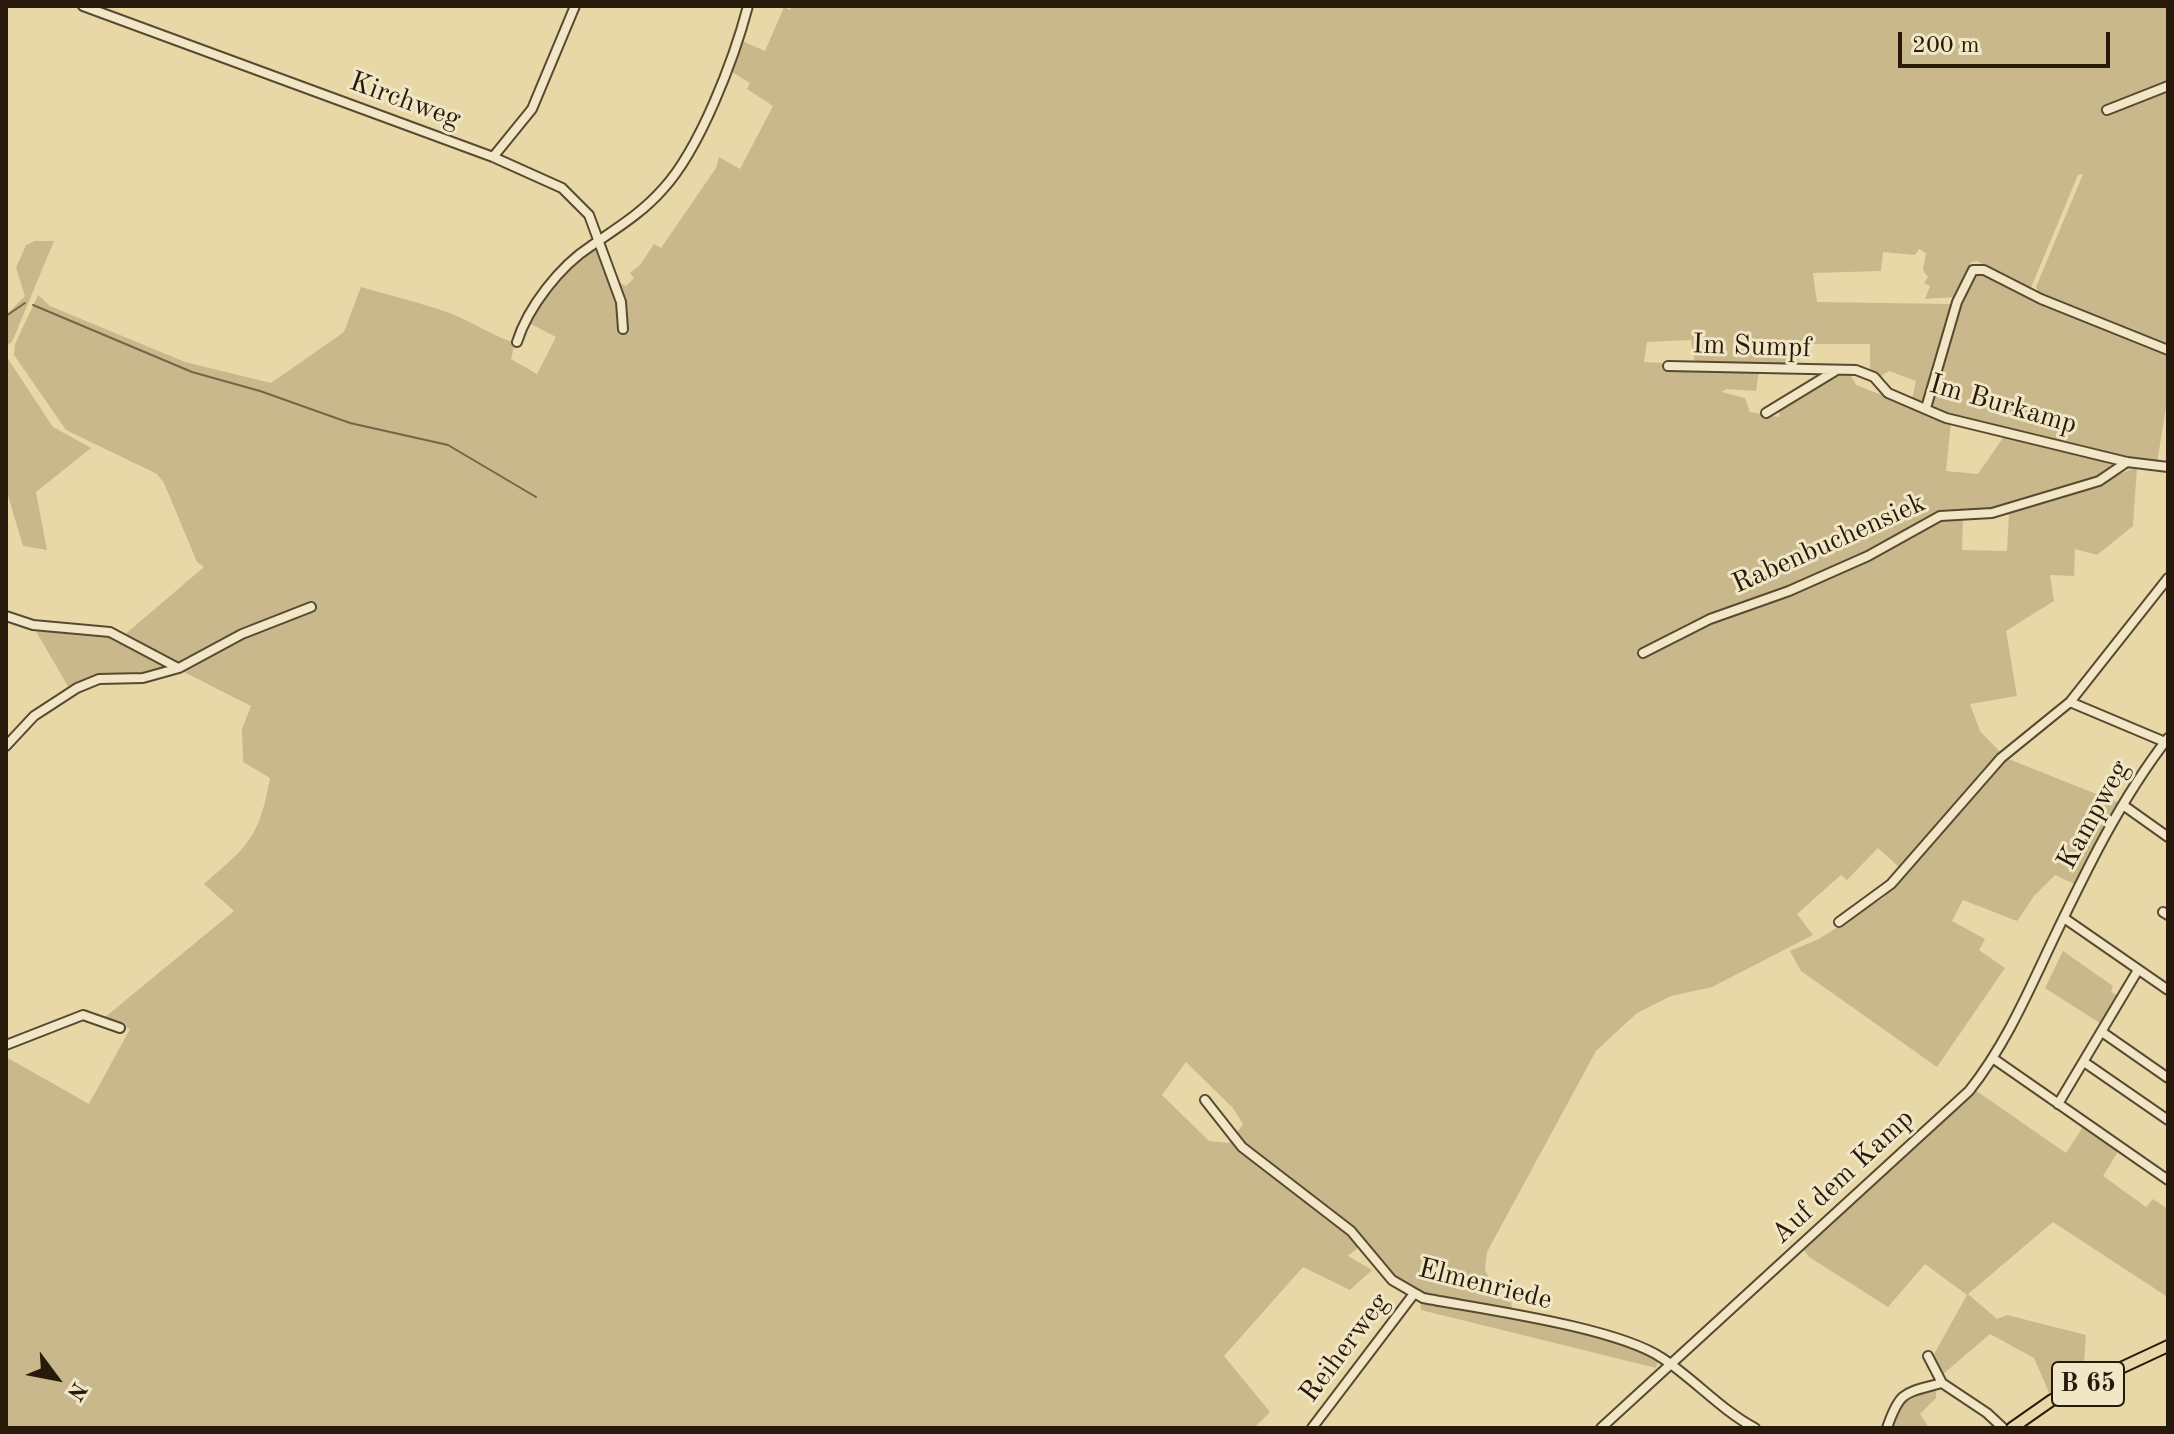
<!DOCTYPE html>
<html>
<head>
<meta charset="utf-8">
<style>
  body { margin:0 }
  #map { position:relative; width:2174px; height:1434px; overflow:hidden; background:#e9d8a7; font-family:"Old Standard TT",serif }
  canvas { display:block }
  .frame { position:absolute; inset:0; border:8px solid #281a0a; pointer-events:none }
  .north { position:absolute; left:16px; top:1338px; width:80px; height:80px; -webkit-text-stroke:6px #f1e6c6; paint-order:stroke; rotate:122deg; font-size:22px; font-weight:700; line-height:32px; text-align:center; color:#281a0a }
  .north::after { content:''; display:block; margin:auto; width:28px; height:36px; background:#281a0a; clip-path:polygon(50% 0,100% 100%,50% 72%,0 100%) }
  .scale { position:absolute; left:1898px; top:32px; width:212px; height:36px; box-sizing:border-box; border:4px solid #281a0a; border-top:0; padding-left:10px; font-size:24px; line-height:28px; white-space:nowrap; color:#281a0a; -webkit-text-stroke:6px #f1e6c6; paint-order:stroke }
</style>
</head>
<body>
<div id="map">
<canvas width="2174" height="1434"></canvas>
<div class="frame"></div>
<div class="north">N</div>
<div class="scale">200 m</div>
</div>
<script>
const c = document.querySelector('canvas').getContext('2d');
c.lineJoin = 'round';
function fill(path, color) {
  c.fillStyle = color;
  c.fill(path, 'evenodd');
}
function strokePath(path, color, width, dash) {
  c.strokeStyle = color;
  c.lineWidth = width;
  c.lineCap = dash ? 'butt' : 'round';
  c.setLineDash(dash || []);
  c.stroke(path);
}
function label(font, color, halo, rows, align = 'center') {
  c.font = font + ' "Old Standard TT",serif';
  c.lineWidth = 6;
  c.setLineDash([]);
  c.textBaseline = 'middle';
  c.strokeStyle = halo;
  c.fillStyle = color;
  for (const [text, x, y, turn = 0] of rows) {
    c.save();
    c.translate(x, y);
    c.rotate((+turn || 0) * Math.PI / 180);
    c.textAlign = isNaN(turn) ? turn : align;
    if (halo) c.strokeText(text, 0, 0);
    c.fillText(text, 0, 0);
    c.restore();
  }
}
const green = new Path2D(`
  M 792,6 L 2168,6 L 2168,347 L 2039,296 L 2036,287 L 2083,174 L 2078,175 L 2030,290 L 1977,261 L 1971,262 L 1955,297 L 1925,299 L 1930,286 L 1924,283 L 1928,277 L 1923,270 L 1926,253 L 1919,249 L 1915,255 L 1883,252 L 1881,271 L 1813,273 L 1817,302 L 1951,304 L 1925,404 L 1912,399 L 1916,381 L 1889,371 L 1881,376 L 1870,372 L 1870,344 L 1801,344 L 1797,368 L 1695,364 L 1691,340 L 1647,342 L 1644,362 L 1662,363 L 1665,368 L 1759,370 L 1756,391 L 1726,389 L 1722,392 L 1745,398 L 1750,412 L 1779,417 L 1780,406 L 1835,375 L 1849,372 L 1856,385 L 1951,422 L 1946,471 L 1978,474 L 2005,435 L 2115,461 L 2098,479 L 1991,511 L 1956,513 L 1957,519 L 1963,518 L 1962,550 L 2007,551 L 2009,512 L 2098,483 L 2137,467 L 2133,526 L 2097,555 L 2075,549 L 2074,576 L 2050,575 L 2054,601 L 2006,631 L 2017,696 L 1970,704 L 1980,731 L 2002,754 L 1901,869 L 1878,848 L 1847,880 L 1841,875 L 1797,914 L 1813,935 L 1712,987 L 1671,996 L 1637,1013 L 1596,1051 L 1487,1252 L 1485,1270 L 1498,1296 L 1511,1299 L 1513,1319 C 1564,1329 1611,1339 1659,1358 L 1656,1368 L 1421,1310 L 1420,1293 L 1406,1288 L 1365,1242 L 1348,1256 L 1372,1270 L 1350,1290 L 1303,1267 L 1224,1356 L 1270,1412 L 1254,1428 L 6,1428 L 6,1057 L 89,1104 L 130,1029 L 104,1018 L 234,911 L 204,884 C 249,845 259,838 270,778 L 243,762 L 242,729 L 251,706 L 180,670 L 312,604 L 179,666 L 123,636 L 204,567 L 197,562 L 164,483 L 157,474 L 66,430 L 14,355 L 15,344 L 38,295 L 50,306 L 185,362 L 271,383 L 344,332 L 361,287 C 391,296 423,303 452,314 C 474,323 493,336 515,343 L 511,359 L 537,374 L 556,337 L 527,322 L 564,275 L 597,247 L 611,284 L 618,282 L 626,286 L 634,278 L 630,273 L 640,265 L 654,244 L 661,248 L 716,168 L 719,157 L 740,169 L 773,106 L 747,89 L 750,83 L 732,72 L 742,41 L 765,51 L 784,7 L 790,10 ZM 1186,1062 L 1233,1108 L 1243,1124 L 1229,1143 L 1209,1141 L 1162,1095 Z
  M 35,241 L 54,241 L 12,342 L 6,346 L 6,315 L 25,296 L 16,268 L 26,245 Z
  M 1980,272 L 2168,353 L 2168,395 L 2157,463 L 2113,456 L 1938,413 L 1931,407 L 1968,280 Z
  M 6,356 L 53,427 L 91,448 L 36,492 L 47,550 L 23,546 L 6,489 Z
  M 34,628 L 101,632 L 174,668 L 142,676 L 98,676 L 69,688 Z
  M 2006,758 L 2119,803 L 2074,884 L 2055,875 L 2034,896 L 2017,921 L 1963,900 L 1952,921 L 1985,939 L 1979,950 L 2005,968 L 1937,1067 L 1801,971 L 1790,951 L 1819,939 L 1883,898 Z
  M 2063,951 L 2113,986 L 2111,992 L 2120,997 L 2103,1025 L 2045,988 Z
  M 1975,1090 L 2066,1153 L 2084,1125 L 2119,1150 L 2103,1176 L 2146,1207 L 2153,1199 L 2168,1209 L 2166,1296 L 2053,1222 L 1968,1294 L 1997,1319 L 2007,1315 L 2086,1335 L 2083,1374 L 2050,1395 L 2034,1358 L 1990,1334 L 1942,1375 L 1934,1354 L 1967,1295 L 1925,1264 L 1888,1307 L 1809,1257 L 1804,1250 Z
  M 1936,1388 L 1936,1398 L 1920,1414 L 1929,1428 L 1890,1428 L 1903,1396 Z`);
const stream = new Path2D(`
  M 33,305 L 192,372 L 260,391 L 350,423 L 448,445 L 536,497
  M 6,316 L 25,303`);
const minor = new Path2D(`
  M 83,6 L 493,157 L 562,188 L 589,215 L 621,302 L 623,329
  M 2107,110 L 2168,86
  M 493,157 L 532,109 L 575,6
  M 517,342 C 528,307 560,266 591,246 C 617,228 642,213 663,189 C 700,149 734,59 748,6
  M 1668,366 L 1856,370 L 1874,377 L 1888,393 L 1946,418 L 2127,462 L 2168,467
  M 1926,408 L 1957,302 L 1973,270 L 1984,270 L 2041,299 L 2168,350
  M 1766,413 L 1835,371
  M 6,616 L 33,625 L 110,632 L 178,668
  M 1643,653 L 1710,619 L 1789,591 L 1868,556 L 1940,516 L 1992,513 L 2099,481 L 2127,462
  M 2070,702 L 2165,742
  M 6,746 L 34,716 L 77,688 L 99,679 L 143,678 L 179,668 L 242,634 L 311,607
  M 2123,805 L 2168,837
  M 2163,912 L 2168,915
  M 2064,918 L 2168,990
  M 1839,922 L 1891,884 L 2001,758 L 2070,702 L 2168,578
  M 2102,1032 L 2168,1078
  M 6,1045 L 83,1015 L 120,1028
  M 1994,1059 L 2168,1180
  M 2084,1062 L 2168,1120
  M 1205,1100 L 1242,1147 L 1351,1231 L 1392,1280 L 1423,1298 C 1481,1309 1616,1327 1662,1358 C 1694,1379 1721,1410 1755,1428
  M 2058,1104 L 2138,970
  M 1928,1356 L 1942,1383 L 1987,1413 L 2003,1428
  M 1312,1428 L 1413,1295
  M 1601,1428 L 1969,1091 C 2004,1047 2026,997 2050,946 C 2084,875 2119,801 2168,738
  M 1887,1428 C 1900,1390 1905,1393 1942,1383`);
const major = new Path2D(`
  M 2012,1428 L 2052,1400 L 2168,1346`);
const shields = [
  [2088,1384,72]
];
const shieldNames = [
  ["B 65",2088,1384]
];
const streetNames = [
  ["Kirchweg",405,101,20],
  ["Im Sumpf",1752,347,2],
  ["Im Burkamp",2003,405,16],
  ["Rabenbuchensiek",1829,544,-24],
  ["Kampweg",2094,815,-61],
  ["Auf dem Kamp",1843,1177,-43],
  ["Elmenriede",1485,1285,14],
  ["Reiherweg",1345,1348,-53]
];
fill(green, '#c8b88c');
strokePath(stream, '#746548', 2);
strokePath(minor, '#584a31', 12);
strokePath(major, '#281a0a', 14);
strokePath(minor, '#f1e6c6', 8);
strokePath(major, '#e9d8a7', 10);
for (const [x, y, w] of shields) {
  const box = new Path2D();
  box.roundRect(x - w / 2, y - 22, w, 44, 6);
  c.fillStyle = '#f1e6c6';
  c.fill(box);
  strokePath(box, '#281a0a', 2);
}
label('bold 26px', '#281a0a', null, shieldNames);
label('28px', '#281a0a', '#f1e6c6', streetNames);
</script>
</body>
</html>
